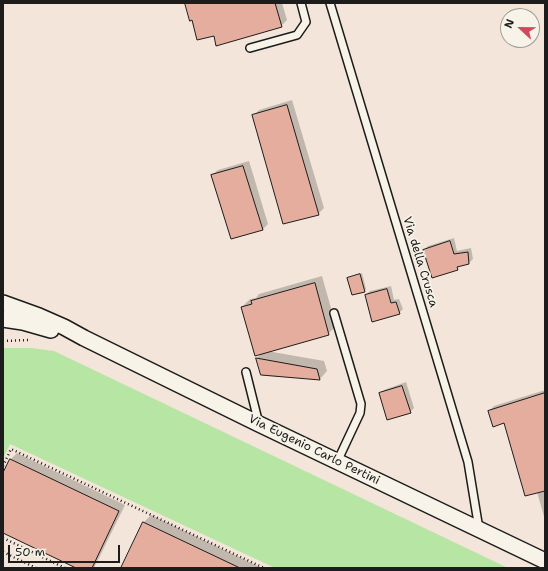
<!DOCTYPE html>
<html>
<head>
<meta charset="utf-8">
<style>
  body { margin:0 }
  #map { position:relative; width:548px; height:571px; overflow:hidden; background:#f3e5d9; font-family:"Shantell Sans",sans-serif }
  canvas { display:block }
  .frame { position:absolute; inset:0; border:4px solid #1c1c1c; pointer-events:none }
  .north { position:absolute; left:500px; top:8px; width:40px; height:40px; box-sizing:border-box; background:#f7f3e8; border:1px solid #9f9d96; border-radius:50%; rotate:292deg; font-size:11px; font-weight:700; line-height:16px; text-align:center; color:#1c1c1c }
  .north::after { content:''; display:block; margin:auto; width:14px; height:18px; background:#d1495b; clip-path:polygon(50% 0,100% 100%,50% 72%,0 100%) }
  .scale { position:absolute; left:8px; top:545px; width:112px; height:18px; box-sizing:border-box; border:2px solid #1c1c1c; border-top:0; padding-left:5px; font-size:12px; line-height:14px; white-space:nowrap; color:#1c1c1c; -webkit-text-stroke:3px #f7f3e8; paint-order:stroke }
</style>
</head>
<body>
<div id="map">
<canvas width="548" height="571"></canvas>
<div class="frame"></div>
<div class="north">N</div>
<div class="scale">50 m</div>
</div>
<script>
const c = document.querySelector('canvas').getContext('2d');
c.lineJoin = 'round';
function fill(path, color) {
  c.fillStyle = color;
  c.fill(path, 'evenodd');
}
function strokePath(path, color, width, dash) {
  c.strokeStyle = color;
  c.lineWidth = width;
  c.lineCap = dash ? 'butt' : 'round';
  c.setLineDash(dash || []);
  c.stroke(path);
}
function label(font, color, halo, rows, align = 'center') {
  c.font = font + ' "Shantell Sans",sans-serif';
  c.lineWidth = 3.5;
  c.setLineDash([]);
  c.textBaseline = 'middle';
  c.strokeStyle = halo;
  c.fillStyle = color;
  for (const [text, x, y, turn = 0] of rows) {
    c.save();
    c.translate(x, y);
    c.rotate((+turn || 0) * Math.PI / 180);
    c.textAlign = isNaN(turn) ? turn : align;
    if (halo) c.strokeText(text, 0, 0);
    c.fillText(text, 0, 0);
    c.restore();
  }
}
const green = new Path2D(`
  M 3,348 L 31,348 L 54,351 L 508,568 L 275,568 L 10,444 L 3,459 Z`);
const shadow = new Path2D(`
  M 186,3 L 282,3 L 287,20 L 281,26 L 215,35 L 192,19 Z
  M 292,100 L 324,208 L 318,214 L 253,116 L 259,110 Z
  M 249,161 L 268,224 L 262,230 L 212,175 L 218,170 Z
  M 454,238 L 457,251 L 471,248 L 473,259 L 469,263 L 461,265 L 457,269 L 424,250 L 428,246 Z
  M 362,273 L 366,289 L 364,291 L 348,278 Z
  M 322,276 L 336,326 L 328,334 L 267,351 L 324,361 L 327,371 L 320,379 L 257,358 L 263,352 L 242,307 L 250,299 L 256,298 L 259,294 Z
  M 391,286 L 394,300 L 399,299 L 403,309 L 399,313 L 366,295 L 370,291 Z
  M 406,382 L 414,408 L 410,412 L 380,394 L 384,390 Z
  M 545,390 L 545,520 L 537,492 L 505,422 L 489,411 L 494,406 Z
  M 17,453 L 125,505 L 94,568 L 79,568 L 3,532 L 3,476 L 11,459 Z
  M 151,515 L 262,568 L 122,568 L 144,522 Z`);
const building = new Path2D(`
  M 185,3 L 275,3 L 282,27 L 216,46 L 214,36 L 197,40 L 192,20 L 190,21 Z
  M 287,105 L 319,215 L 283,224 L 252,115 Z
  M 243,166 L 263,230 L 231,239 L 211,175 Z
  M 450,241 L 454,254 L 468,252 L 469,264 L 457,267 L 458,270 L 432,278 L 423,250 Z
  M 360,274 L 365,292 L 352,295 L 347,278 Z
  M 315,283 L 329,335 L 255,356 L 241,307 L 252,304 L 251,301 Z
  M 387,289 L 391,303 L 396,302 L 400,314 L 372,322 L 365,295 Z
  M 256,358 L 317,369 L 320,380 L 261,375 Z
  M 402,386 L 411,413 L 387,420 L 379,393 Z
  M 545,393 L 545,491 L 525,496 L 504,423 L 493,427 L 488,411 Z
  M 10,459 L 119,511 L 92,568 L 76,568 L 3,533 L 3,473 Z
  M 143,522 L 240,568 L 121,568 Z`);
const path = new Path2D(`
  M 3,341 L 28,340
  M 3,466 L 11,449 L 264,568
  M 3,538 L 65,568
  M 3,552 L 36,568`);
const lane = new Path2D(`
  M 330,3 L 468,462 L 479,529
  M 250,48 L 297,35 L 306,22 L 301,3
  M 334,313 L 361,404 L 360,413 L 337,462
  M 246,372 L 259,424`);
const street = new Path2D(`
  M 3,303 L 39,316 L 64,327 L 84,338 L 259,424 L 545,561
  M 3,319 L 23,322 L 51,330`);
const streetNames = [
  ["Via della Crusca",420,262,73],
  ["Via Eugenio Carlo Pertini",314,450,26]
];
fill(green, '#b7e5a4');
fill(shadow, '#0003');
fill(building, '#e5ad9d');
strokePath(building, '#1c1c1c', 1);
strokePath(lane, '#1c1c1c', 10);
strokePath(street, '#1c1c1c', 18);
strokePath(path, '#1c1c1c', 2.5, [1, 3]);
strokePath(lane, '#f7f3e8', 7);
strokePath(street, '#f7f3e8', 15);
label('12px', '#1c1c1c', '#f7f3e8', streetNames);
</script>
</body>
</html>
